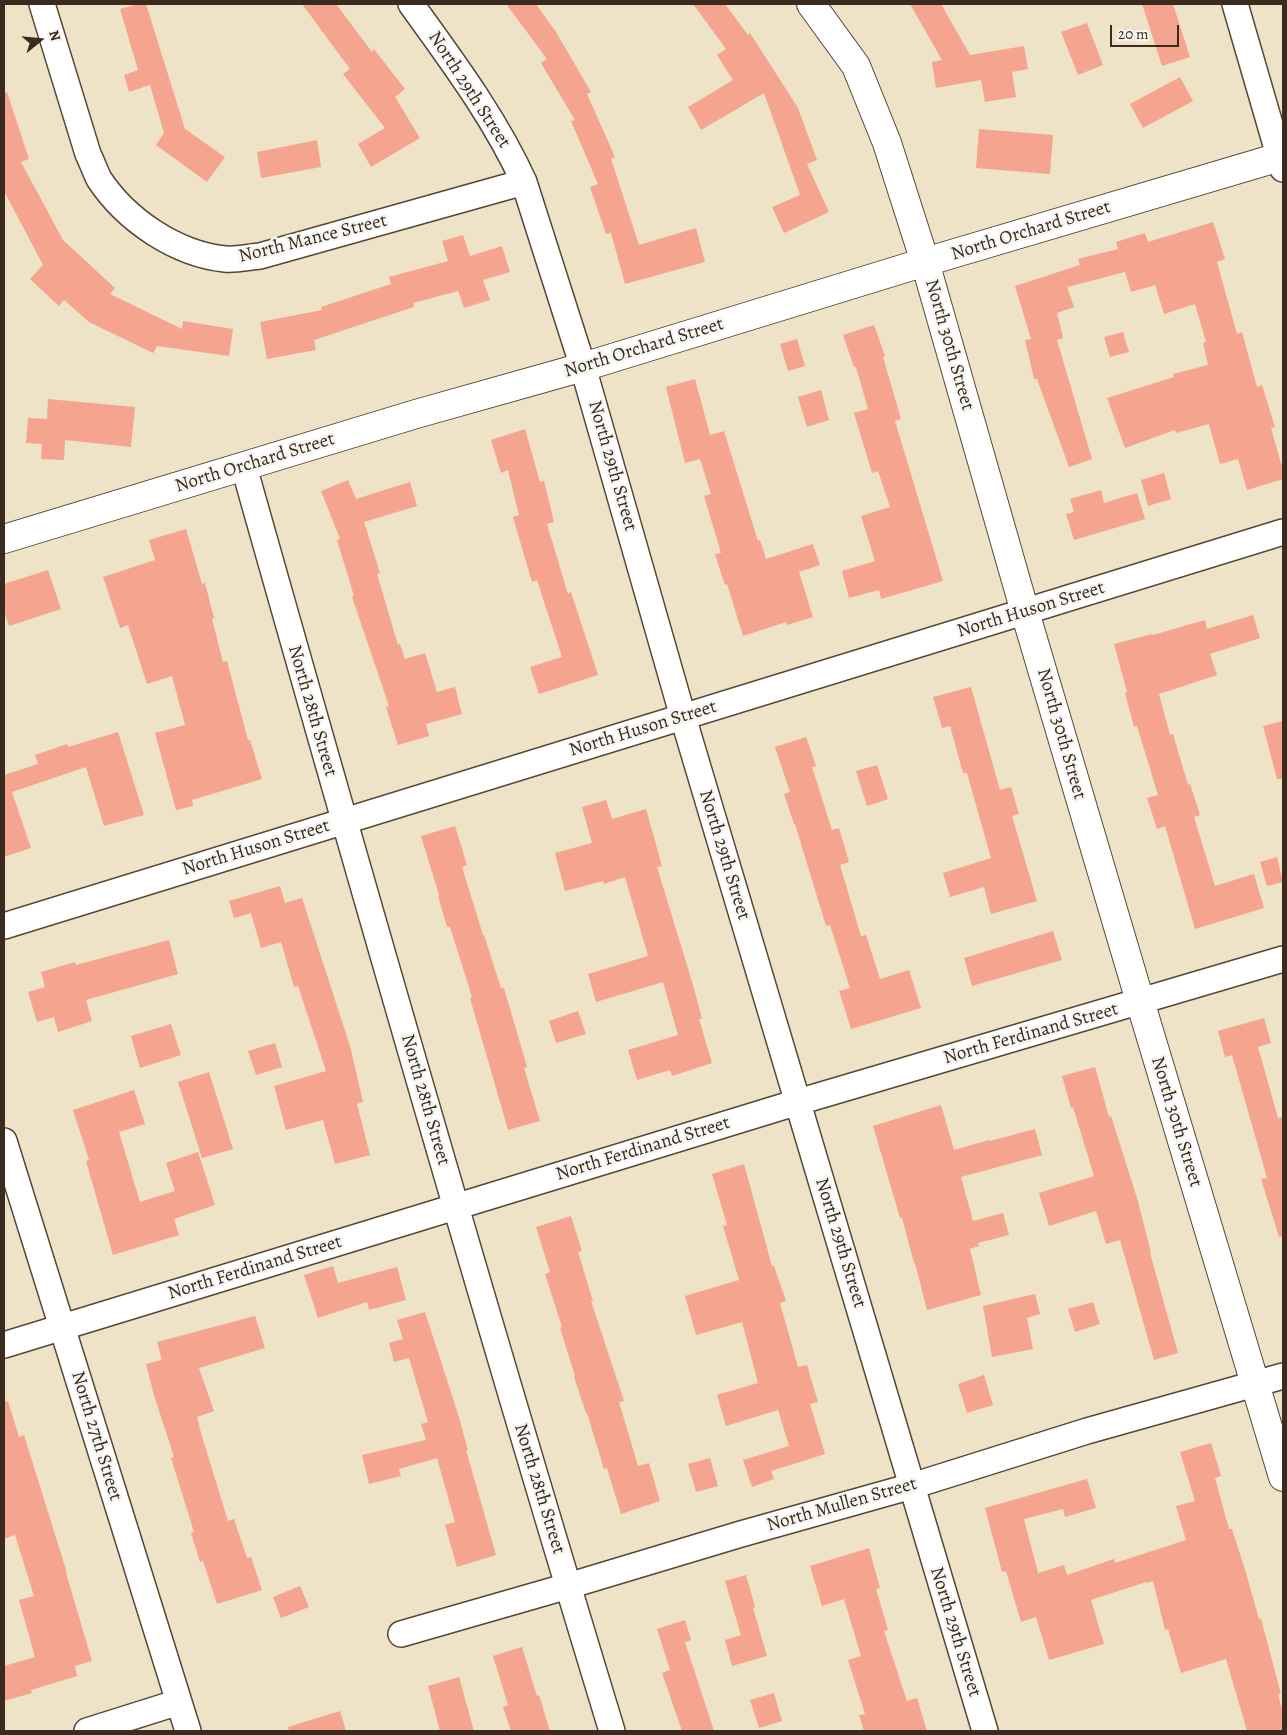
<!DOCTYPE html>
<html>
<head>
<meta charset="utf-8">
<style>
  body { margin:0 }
  #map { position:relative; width:1287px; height:1735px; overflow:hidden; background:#eee3c7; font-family:Alegreya,serif }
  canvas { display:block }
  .frame { position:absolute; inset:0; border:5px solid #3b2a1e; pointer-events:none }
  .north { position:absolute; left:15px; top:15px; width:50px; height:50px; -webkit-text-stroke:4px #f6f6f2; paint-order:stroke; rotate:73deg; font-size:14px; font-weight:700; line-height:20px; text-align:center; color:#3b2a1e }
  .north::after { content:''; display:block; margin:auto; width:18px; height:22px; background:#3b2a1e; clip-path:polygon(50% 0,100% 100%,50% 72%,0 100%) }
  .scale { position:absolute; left:1110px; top:25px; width:69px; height:22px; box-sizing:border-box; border:2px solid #3b2a1e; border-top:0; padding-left:6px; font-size:15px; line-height:18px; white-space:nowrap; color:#3b2a1e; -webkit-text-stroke:4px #f6f6f2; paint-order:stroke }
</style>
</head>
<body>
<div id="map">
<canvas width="1287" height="1735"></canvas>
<div class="frame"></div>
<div class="north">N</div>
<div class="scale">20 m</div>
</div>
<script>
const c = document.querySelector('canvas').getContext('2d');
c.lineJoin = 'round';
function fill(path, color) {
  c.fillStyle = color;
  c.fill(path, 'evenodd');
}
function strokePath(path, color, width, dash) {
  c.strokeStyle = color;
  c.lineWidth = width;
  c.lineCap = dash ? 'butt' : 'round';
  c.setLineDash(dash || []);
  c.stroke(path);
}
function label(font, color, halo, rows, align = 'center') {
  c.font = font + ' Alegreya,serif';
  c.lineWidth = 5;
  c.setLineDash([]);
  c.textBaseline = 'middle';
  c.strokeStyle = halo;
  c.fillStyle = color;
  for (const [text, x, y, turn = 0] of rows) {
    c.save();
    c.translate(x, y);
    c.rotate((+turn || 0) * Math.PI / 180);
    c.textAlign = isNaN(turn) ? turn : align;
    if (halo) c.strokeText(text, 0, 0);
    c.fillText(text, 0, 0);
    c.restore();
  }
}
const building = new Path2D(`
  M 138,4 L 146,4 L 185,129 L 225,157 L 207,182 L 156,145 L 164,133 L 150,85 L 129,92 L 124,75 L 138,70 L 120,9 Z
  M 302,4 L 336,4 L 372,52 L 374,49 L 405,89 L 395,97 L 420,138 L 371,167 L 358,144 L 385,128 L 343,74 L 350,69 Z
  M 506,4 L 536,4 L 556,32 L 591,92 L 587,94 L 615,157 L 611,159 L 639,245 L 696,228 L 705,262 L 625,284 L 611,233 L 606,234 L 590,187 L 598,184 L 571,121 L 575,120 L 541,63 L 547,59 Z
  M 693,4 L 725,4 L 748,35 L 750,33 L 798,108 L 817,160 L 807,164 L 829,212 L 784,233 L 772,207 L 800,195 L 764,93 L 701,130 L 688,107 L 733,80 L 717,55 L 726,49 Z
  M 910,4 L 941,4 L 970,55 L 1024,46 L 1028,69 L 1012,72 L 1016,97 L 985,102 L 981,80 L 936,88 L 932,62 L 942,60 Z
  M 1142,4 L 1173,4 L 1190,57 L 1162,66 Z
  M 1087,23 L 1103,65 L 1078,75 L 1061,32 Z
  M 1180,77 L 1193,101 L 1143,128 L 1130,104 Z
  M 7,92 L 29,159 L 21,162 L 63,240 L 115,288 L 110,294 L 182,329 L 183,321 L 233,329 L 229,356 L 157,346 L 153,353 L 89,322 L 64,300 L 59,306 L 30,279 L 43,265 L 4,191 L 4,93 Z
  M 979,129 L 1053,135 L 1050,174 L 976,168 Z
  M 317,140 L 321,167 L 261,178 L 257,152 Z
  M 1213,222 L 1225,259 L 1217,262 L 1237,334 L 1242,332 L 1257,387 L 1262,385 L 1275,427 L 1271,428 L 1283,470 L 1283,479 L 1247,490 L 1238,459 L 1220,464 L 1209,424 L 1176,433 L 1175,430 L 1125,448 L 1107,398 L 1174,377 L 1173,374 L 1208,365 L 1203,343 L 1206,342 L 1195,304 L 1164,314 L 1155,285 L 1131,292 L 1125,272 L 1067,287 L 1074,307 L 1057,313 L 1063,338 L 1057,340 L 1092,459 L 1069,467 L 1037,379 L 1034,379 L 1025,340 L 1031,339 L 1015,286 L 1080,265 L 1078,259 L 1118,249 L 1116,242 L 1145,233 L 1148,242 Z
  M 463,235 L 470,256 L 502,246 L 510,272 L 483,280 L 490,300 L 464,308 L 458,291 L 413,303 L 414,307 L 314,340 L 316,350 L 267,359 L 260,322 L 322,310 L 321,307 L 391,284 L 389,277 L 448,261 L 442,241 Z
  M 874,325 L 885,356 L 883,357 L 901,419 L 895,421 L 943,581 L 881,599 L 879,590 L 849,598 L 842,571 L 875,561 L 861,516 L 890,507 L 878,471 L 872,473 L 854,413 L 868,409 L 856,367 L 854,367 L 843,335 Z
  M 1123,332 L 1129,352 L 1110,357 L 1104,337 Z
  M 797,339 L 805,366 L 788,371 L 780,344 Z
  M 695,379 L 710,435 L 724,431 L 758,541 L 760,540 L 766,559 L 813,544 L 820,565 L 799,572 L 813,617 L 787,625 L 786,622 L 743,636 L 727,584 L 725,585 L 715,554 L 721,553 L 704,496 L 711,494 L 700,459 L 685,463 L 666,387 Z
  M 821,390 L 829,420 L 807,427 L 798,397 Z
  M 48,399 L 135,407 L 131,447 L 65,440 L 64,460 L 41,459 L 42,444 L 26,443 L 28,418 L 47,419 Z
  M 525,429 L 540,482 L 544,481 L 554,522 L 547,524 L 568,594 L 571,592 L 598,675 L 539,694 L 530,667 L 562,657 L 537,580 L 532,582 L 513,517 L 519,515 L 508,470 L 501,473 L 491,440 Z
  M 1164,473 L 1171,499 L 1148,506 L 1141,480 Z
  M 348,480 L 356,499 L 410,482 L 417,506 L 364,522 L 380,573 L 377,574 L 398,645 L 400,644 L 405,659 L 425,653 L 437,692 L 455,687 L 462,714 L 426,724 L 429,736 L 398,745 L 386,707 L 389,706 L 352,597 L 354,596 L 337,540 L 340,539 L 321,491 Z
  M 1101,490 L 1104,503 L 1137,493 L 1145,519 L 1074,540 L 1066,514 L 1074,512 L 1070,499 Z
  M 186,529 L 202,584 L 205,583 L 214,618 L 212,619 L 223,662 L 227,661 L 248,740 L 250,740 L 262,779 L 192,800 L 193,806 L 176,810 L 155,733 L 185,725 L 172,676 L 147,684 L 128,625 L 120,628 L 103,577 L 155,560 L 149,540 Z
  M 48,570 L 61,609 L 9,626 L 4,611 L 4,584 Z
  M 1253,615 L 1260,638 L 1210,654 L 1217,675 L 1159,694 L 1170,735 L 1173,734 L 1188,785 L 1190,784 L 1200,815 L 1194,817 L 1215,886 L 1254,874 L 1264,908 L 1195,929 L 1165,826 L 1157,829 L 1147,798 L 1158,795 L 1137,726 L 1134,727 L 1125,693 L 1127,692 L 1114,644 L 1152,634 L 1153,635 L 1205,620 L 1207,629 Z
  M 971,687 L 1000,790 L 1011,787 L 1019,814 L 1012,816 L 1037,901 L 991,914 L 984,887 L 950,897 L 943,873 L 991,858 L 967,773 L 963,773 L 950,726 L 942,728 L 933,697 Z
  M 1283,721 L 1283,779 L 1277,779 L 1263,726 Z
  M 118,732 L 144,815 L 104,826 L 86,767 L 12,792 L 31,848 L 4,857 L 4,775 L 38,764 L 35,755 L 67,744 L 68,747 Z
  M 806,737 L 816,766 L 812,767 L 832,830 L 839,828 L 849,862 L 840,865 L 861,936 L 866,935 L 880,979 L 909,970 L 921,1008 L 851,1029 L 839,991 L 850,988 L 830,925 L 826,926 L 795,824 L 794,824 L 784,794 L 790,792 L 775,747 Z
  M 877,765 L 888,799 L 867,806 L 856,771 Z
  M 606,800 L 612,819 L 646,809 L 662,866 L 657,867 L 693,985 L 702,1019 L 699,1019 L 712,1063 L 672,1076 L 670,1070 L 637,1080 L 628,1050 L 678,1035 L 663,982 L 596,1002 L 588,974 L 648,956 L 625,877 L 604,884 L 603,881 L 565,891 L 555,853 L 592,843 L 582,807 Z
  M 455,826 L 467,865 L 462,867 L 483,935 L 484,935 L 501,988 L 504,988 L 527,1067 L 524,1068 L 540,1121 L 508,1130 L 470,998 L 472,997 L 450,927 L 447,927 L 438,896 L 439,895 L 421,836 Z
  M 1277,857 L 1283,882 L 1267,886 L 1260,862 Z
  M 280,886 L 285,903 L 302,898 L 350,1046 L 363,1102 L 357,1104 L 370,1155 L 335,1164 L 323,1120 L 286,1130 L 274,1086 L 326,1071 L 298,986 L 294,987 L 281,942 L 261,948 L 251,913 L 234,918 L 229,901 Z
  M 1053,931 L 1062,960 L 972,986 L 964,958 Z
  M 169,940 L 178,974 L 86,1000 L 92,1021 L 58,1032 L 54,1017 L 37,1022 L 28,992 L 45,987 L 41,972 L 75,962 L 76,965 Z
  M 578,1011 L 586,1034 L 556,1043 L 549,1021 Z
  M 1264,1018 L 1271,1043 L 1258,1047 L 1278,1118 L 1283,1117 L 1283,1236 L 1279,1237 L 1261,1179 L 1267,1178 L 1232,1055 L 1225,1057 L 1218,1031 Z
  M 171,1024 L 181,1055 L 140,1068 L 131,1036 Z
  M 275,1043 L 282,1067 L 256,1075 L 248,1051 Z
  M 1095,1067 L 1109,1117 L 1111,1116 L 1137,1198 L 1151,1253 L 1150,1253 L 1178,1353 L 1154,1360 L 1120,1240 L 1106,1244 L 1096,1211 L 1049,1226 L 1039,1193 L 1094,1176 L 1073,1107 L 1071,1108 L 1062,1076 Z
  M 209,1072 L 233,1149 L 202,1158 L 178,1082 Z
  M 134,1090 L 145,1124 L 119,1132 L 140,1202 L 175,1191 L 166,1163 L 198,1152 L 215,1205 L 174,1219 L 179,1235 L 113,1255 L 86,1161 L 89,1160 L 73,1110 Z
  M 941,1105 L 954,1150 L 989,1140 L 990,1141 L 1035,1129 L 1042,1155 L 961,1177 L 973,1221 L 1003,1213 L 1009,1235 L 978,1243 L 979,1246 L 970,1249 L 981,1295 L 927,1310 L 915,1263 L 914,1263 L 902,1218 L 900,1218 L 873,1126 Z
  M 744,1164 L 772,1266 L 774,1266 L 786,1301 L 780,1303 L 798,1367 L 807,1365 L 818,1402 L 810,1404 L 825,1454 L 771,1471 L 774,1479 L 752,1487 L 743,1460 L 789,1446 L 778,1410 L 726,1426 L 717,1395 L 758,1383 L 742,1322 L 696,1335 L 685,1296 L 739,1280 L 723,1226 L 727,1225 L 712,1174 Z
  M 571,1216 L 582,1251 L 578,1252 L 593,1301 L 591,1301 L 624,1401 L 619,1402 L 638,1466 L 649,1463 L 660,1501 L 621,1514 L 607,1468 L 604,1469 L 587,1413 L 586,1413 L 574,1377 L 575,1376 L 560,1328 L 562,1327 L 545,1274 L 550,1272 L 536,1227 Z
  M 333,1266 L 338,1283 L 397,1267 L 406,1300 L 369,1310 L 367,1302 L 318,1318 L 304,1275 Z
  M 1035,1294 L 1040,1314 L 1027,1318 L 1033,1349 L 992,1357 L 983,1306 Z
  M 1093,1302 L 1100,1324 L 1075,1332 L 1068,1309 Z
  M 425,1312 L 458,1414 L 468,1450 L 466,1450 L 496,1555 L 457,1567 L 445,1525 L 455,1522 L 437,1458 L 399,1469 L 401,1476 L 369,1484 L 362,1455 L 426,1440 L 421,1424 L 428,1422 L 409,1358 L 394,1362 L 389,1343 L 403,1339 L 397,1320 Z
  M 255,1316 L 265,1348 L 199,1368 L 214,1411 L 197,1417 L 201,1433 L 228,1521 L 234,1519 L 247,1558 L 251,1557 L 262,1590 L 217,1604 L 203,1561 L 200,1562 L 191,1533 L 194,1532 L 171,1458 L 174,1457 L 154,1395 L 146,1364 L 162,1360 L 157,1342 Z
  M 984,1375 L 993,1405 L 967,1413 L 958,1384 Z
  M 8,1401 L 19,1437 L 24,1435 L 67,1573 L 66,1573 L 92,1661 L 75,1666 L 77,1676 L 31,1690 L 32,1693 L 4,1701 L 4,1666 L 35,1657 L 19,1600 L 34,1596 L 15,1535 L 4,1539 L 4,1402 Z
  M 1211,1443 L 1221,1476 L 1215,1478 L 1229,1529 L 1232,1529 L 1246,1573 L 1259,1619 L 1261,1619 L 1281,1694 L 1278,1695 L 1283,1712 L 1283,1731 L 1247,1731 L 1226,1659 L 1181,1673 L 1168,1629 L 1165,1630 L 1153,1581 L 1147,1583 L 1146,1582 L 1091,1600 L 1104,1644 L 1049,1660 L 1036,1617 L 1021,1622 L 1006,1571 L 1002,1572 L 985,1508 L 1087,1479 L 1096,1508 L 1065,1517 L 1063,1509 L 1024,1519 L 1038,1573 L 1064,1565 L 1067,1575 L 1114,1559 L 1115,1563 L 1186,1540 L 1176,1506 L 1195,1501 L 1180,1452 Z
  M 710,1458 L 718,1486 L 696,1492 L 688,1464 Z
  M 869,1548 L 880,1588 L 876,1589 L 888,1630 L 884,1631 L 907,1701 L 917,1698 L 927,1731 L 864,1731 L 859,1715 L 865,1714 L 848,1660 L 861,1656 L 844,1599 L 822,1606 L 810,1566 Z
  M 746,1575 L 755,1607 L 753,1608 L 767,1656 L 732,1666 L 725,1640 L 741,1635 L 725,1581 Z
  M 300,1586 L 309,1607 L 281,1618 L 273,1597 Z
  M 685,1620 L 691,1640 L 685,1642 L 714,1731 L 682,1731 L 662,1673 L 670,1670 L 657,1629 Z
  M 522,1647 L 537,1696 L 539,1695 L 550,1731 L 511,1731 L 503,1707 L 508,1705 L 493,1656 Z
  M 459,1677 L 474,1731 L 440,1731 L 428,1686 Z
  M 774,1693 L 782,1721 L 759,1728 L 750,1700 Z
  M 340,1711 L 346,1731 L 289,1731 L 288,1727 Z`);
const street = new Path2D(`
  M 42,4 L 88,154 C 92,162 95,171 99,179 C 126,220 176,254 225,259 C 236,260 249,257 260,256 L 524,182
  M 411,4 C 452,61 495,118 524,182 L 583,367 L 683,717 L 985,1731
  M 1235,4 L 1283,169
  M 244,467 C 363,889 484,1311 612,1731
  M 4,926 L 1283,532
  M 4,1141 L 188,1731
  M 4,1345 L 798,1102 L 1283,959
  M 401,1634 L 568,1586 L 741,1534 L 912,1486 L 1087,1431 L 1283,1376
  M 87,1731 L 179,1702`);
const secondary = new Path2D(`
  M 811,4 L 856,66 L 887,143 L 925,262 L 1025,612 L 1140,1001 L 1283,1477
  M 4,539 L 416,414 L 583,367 L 925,262 L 1283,156`);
const streetNames = [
  ["North 29th Street",469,90,57],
  ["North Orchard Street",1031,231,-17],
  ["North Mance Street",313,239,-14],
  ["North 30th Street",949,345,74],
  ["North Orchard Street",644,348,-17],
  ["North Orchard Street",255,463,-17],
  ["North 29th Street",612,466,74],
  ["North Huson Street",1031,610,-17],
  ["North 28th Street",312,711,74],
  ["North Huson Street",643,729,-17],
  ["North 30th Street",1061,734,74],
  ["North Huson Street",256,848,-17],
  ["North 29th Street",724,855,73],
  ["North Ferdinand Street",1031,1034,-16],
  ["North 28th Street",425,1100,74],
  ["North 30th Street",1176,1122,73],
  ["North Ferdinand Street",643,1149,-17],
  ["North 29th Street",840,1243,73],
  ["North Ferdinand Street",255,1268,-17],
  ["North 27th Street",96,1436,73],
  ["North 28th Street",539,1489,73],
  ["North Mullen Street",842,1505,-16],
  ["North 29th Street",955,1632,73]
];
fill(building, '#f4a48f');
strokePath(street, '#564637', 28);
strokePath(secondary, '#564637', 30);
strokePath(street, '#fff', 25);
strokePath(secondary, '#fff', 28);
label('19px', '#3b2a1e', '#f6f6f2', streetNames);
</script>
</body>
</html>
